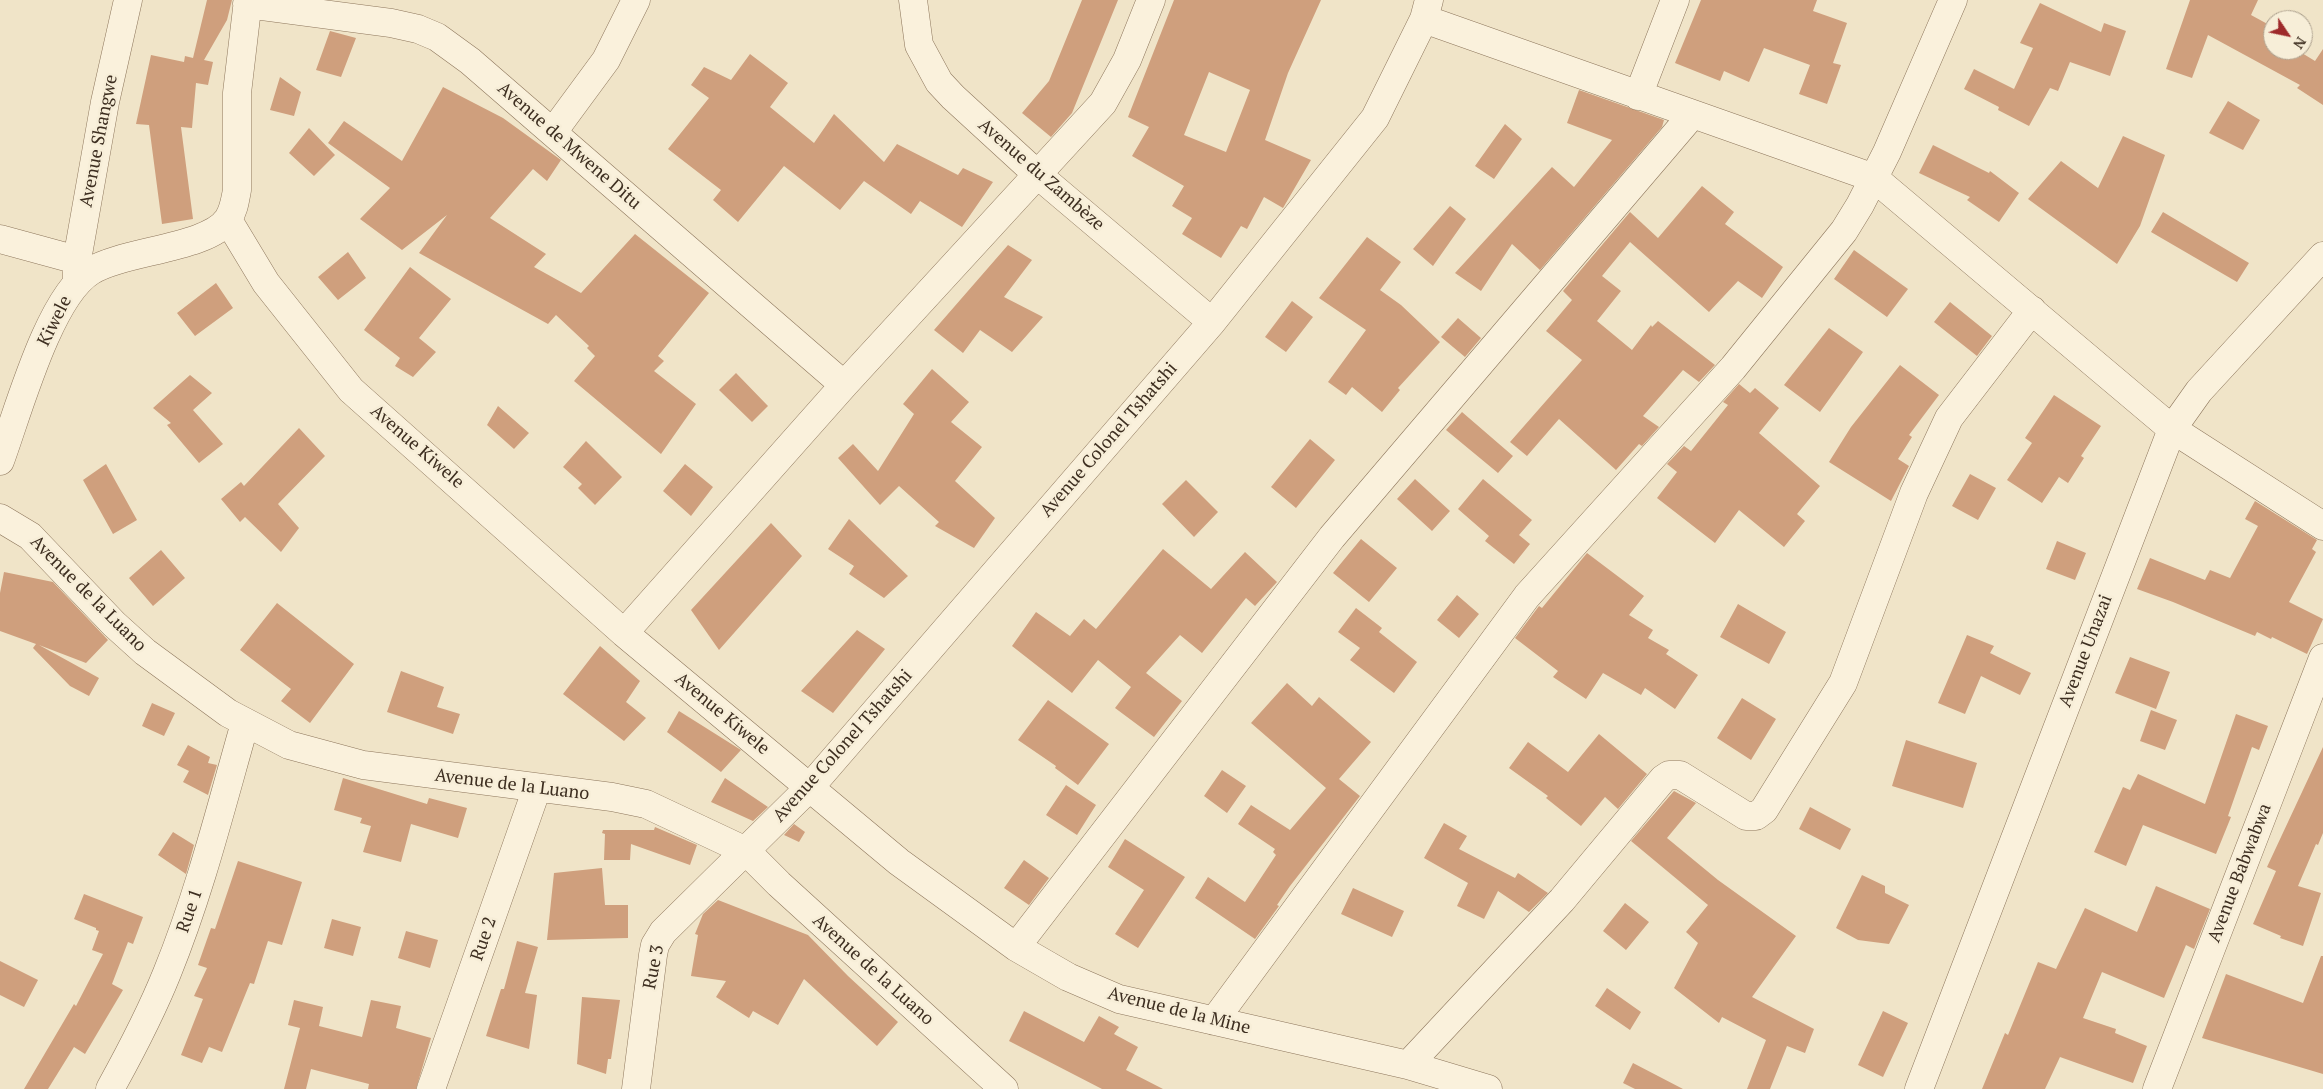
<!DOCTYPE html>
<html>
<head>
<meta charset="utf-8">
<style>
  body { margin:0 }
  #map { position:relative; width:2323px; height:1089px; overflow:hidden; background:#f0e4c8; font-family:"PT Serif",serif }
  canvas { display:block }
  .north { position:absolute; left:2263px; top:10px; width:50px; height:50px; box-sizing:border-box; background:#f7eed8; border:1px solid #ada18e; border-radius:50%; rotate:124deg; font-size:14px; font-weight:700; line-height:20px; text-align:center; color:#3d2e20 }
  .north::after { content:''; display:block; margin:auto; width:18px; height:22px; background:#9e2a2b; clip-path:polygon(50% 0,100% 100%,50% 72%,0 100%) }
</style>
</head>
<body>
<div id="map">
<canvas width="2323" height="1089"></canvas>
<div class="north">N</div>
</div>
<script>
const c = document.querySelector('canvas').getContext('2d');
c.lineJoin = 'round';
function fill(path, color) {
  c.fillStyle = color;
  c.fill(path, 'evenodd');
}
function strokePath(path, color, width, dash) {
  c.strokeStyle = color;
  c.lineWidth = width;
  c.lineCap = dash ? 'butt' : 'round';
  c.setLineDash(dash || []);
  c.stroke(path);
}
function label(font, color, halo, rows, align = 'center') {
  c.font = font + ' "PT Serif",serif';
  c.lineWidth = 5;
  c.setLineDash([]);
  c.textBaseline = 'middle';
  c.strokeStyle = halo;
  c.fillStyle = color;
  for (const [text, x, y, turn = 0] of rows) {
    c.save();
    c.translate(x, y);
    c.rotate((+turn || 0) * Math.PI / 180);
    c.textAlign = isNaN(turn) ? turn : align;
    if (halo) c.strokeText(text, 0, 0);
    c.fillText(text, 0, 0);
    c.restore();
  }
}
const building = new Path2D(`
  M 207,0 L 232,0 L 227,20 L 204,60 L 213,62 L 208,85 L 196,83 L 192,128 L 181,127 L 193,219 L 162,224 L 149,125 L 136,124 L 151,55 L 184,62 L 185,56 L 193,58 Z
  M 1082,0 L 1118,0 L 1072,113 L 1051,137 L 1022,113 L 1049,81 Z
  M 1174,0 L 1321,0 L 1288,73 L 1265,140 L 1311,160 L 1283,208 L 1264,197 L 1247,229 L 1241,226 L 1221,258 L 1182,234 L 1192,218 L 1172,206 L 1184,186 L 1132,156 L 1149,127 L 1128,117 ZM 1209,72 L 1250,90 L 1226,152 L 1184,135 Z
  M 1701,0 L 1817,0 L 1813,11 L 1847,23 L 1833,63 L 1841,65 L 1827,104 L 1799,94 L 1810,65 L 1764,48 L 1749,82 L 1724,71 L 1720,81 L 1675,63 Z
  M 2190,0 L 2258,0 L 2251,15 L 2273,27 L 2273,50 L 2297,50 L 2315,61 L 2323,49 L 2323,105 L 2297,88 L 2300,85 L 2208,35 L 2192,78 L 2166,69 Z
  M 2040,3 L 2101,32 L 2104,23 L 2126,31 L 2110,76 L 2070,62 L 2058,91 L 2050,88 L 2029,126 L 1998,110 L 1999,107 L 1964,89 L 1974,69 L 2014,89 L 2033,48 L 2020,43 Z
  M 330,31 L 356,38 L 341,77 L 316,70 Z
  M 750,54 L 788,83 L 770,107 L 814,143 L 834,114 L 884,162 L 897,144 L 958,175 L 963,168 L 993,182 L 962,227 L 920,201 L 911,214 L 864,181 L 840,210 L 784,166 L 738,222 L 713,200 L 721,190 L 668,149 L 709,98 L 691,85 L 704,67 L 731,80 Z
  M 280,77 L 301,92 L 294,116 L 270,110 Z
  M 443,87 L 503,118 L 561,160 L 547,181 L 533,169 L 490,218 L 546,254 L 534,267 L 581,293 L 635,234 L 709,293 L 658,356 L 664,361 L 654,371 L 696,404 L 661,454 L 574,381 L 595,356 L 587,348 L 589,346 L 556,315 L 548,324 L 419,253 L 447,215 L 402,250 L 360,219 L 390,188 L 328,143 L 344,121 L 402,161 Z
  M 1579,90 L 1664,120 L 1662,127 L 1540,270 L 1512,244 L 1481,291 L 1455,273 L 1552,167 L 1574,187 L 1612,140 L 1567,123 Z
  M 2228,101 L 2260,120 L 2243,150 L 2209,133 Z
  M 1505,124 L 1522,139 L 1494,179 L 1475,166 Z
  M 309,128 L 335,155 L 314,176 L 289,153 Z
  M 2123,136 L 2165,155 L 2140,226 L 2117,264 L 2028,199 L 2061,161 L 2098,188 Z
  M 1933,145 L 1989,173 L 1990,171 L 2019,193 L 1999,222 L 1967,200 L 1970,197 L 1919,173 Z
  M 1702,186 L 1734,212 L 1725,224 L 1783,267 L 1762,298 L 1738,281 L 1709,312 L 1630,242 L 1602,276 L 1621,291 L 1597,321 L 1632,350 L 1651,325 L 1652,327 L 1658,321 L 1715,365 L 1699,382 L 1683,370 L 1643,416 L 1659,427 L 1642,446 L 1639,444 L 1616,470 L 1559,419 L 1527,456 L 1510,442 L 1582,360 L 1546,331 L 1572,300 L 1563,291 L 1630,212 L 1658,238 Z
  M 1450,206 L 1466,219 L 1433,266 L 1413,249 Z
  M 2163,212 L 2249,263 L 2237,282 L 2151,232 Z
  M 1367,237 L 1401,262 L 1380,290 L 1401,305 L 1440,342 L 1398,388 L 1400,390 L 1382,412 L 1352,387 L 1346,395 L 1328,382 L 1366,330 L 1319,298 Z
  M 1008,245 L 1032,260 L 1004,297 L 1043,317 L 1012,352 L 980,330 L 963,353 L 934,330 Z
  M 1854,250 L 1908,289 L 1887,317 L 1834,279 Z
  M 348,252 L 366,278 L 338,300 L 318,277 Z
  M 410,267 L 451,299 L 419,338 L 436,352 L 413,377 L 395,366 L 400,358 L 364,330 Z
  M 216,283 L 233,308 L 195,336 L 177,313 Z
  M 1292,301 L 1313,317 L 1286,352 L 1265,337 Z
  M 1950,302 L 1992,336 L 1977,356 L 1934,322 Z
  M 1458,318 L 1481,338 L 1465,357 L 1441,337 Z
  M 1829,328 L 1863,352 L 1820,412 L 1784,385 Z
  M 1900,365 L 1939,395 L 1909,435 L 1912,437 L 1898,459 L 1909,466 L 1891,501 L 1829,462 L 1851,427 Z
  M 932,369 L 969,402 L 951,422 L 982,447 L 955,481 L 995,518 L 974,548 L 935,526 L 939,522 L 899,486 L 880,505 L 838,458 L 853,444 L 878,471 L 914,414 L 903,404 Z
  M 736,373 L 768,406 L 752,422 L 719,390 Z
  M 190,375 L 212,393 L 193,410 L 223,444 L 199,463 L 167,425 L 171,423 L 153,408 Z
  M 1739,384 L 1750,393 L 1755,388 L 1779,408 L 1759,433 L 1820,486 L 1797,514 L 1805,521 L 1784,547 L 1739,510 L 1715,543 L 1657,498 L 1677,472 L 1667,464 L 1684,446 L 1691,451 L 1728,405 L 1723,402 Z
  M 2054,395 L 2101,426 L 2081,456 L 2084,458 L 2068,483 L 2059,477 L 2042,503 L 2007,480 L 2032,443 L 2025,438 Z
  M 498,406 L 529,433 L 514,449 L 487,425 Z
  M 1462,412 L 1513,456 L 1498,473 L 1446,430 Z
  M 299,428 L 325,456 L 278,504 L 299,528 L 281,552 L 245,517 L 240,522 L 221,499 L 241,482 L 244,486 Z
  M 1310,439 L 1335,460 L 1296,508 L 1271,487 Z
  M 586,441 L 622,477 L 595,505 L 578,488 L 582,484 L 563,467 Z
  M 106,464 L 137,520 L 113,534 L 83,480 Z
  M 685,464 L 713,487 L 691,516 L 663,491 Z
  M 1970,474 L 1996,488 L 1978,520 L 1952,506 Z
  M 1415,479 L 1450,511 L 1432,531 L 1397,499 Z
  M 1483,479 L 1532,520 L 1519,535 L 1530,544 L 1514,564 L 1485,541 L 1489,536 L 1458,509 Z
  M 1186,480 L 1218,512 L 1194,537 L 1162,504 Z
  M 2255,501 L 2317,540 L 2312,549 L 2316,552 L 2289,602 L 2323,619 L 2307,654 L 2272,637 L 2271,639 L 2257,632 L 2255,636 L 2173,602 L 2137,589 L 2150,558 L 2205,580 L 2210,570 L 2230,578 L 2258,526 L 2245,519 Z
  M 849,519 L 908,576 L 884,598 L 849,574 L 854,566 L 828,549 Z
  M 771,523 L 802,556 L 719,650 L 691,610 Z
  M 1361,539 L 1397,568 L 1369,602 L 1333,573 Z
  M 2057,541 L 2086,553 L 2075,580 L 2046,569 Z
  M 1163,549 L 1211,589 L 1245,552 L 1277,582 L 1255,606 L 1246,598 L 1202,653 L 1180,635 L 1146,673 L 1182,701 L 1154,737 L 1115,708 L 1131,687 L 1098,660 L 1072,693 L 1012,646 L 1036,612 L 1070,636 L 1084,619 L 1096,629 Z
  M 161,550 L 185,578 L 153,606 L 129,578 Z
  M 1587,553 L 1644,596 L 1629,615 L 1653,630 L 1648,638 L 1669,650 L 1666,654 L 1698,675 L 1675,709 L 1645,688 L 1641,695 L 1603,673 L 1586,699 L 1553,677 L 1558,671 L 1515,638 L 1539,606 L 1542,608 Z
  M 4,572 L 53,582 L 108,640 L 86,663 L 39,645 L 99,678 L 89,696 L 70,686 L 33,648 L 36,644 L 0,631 L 0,593 Z
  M 1457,595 L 1479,614 L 1459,638 L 1437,620 Z
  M 277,603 L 354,664 L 310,723 L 281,701 L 291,689 L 240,650 Z
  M 1738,604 L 1786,632 L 1769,664 L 1720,637 Z
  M 1356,608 L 1382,628 L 1379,632 L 1417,662 L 1394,693 L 1350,660 L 1360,648 L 1338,632 Z
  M 857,630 L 885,649 L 833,713 L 801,691 Z
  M 1967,635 L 1994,646 L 1990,653 L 2031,673 L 2020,695 L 1981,676 L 1965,714 L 1938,703 Z
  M 600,646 L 640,681 L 626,702 L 646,718 L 624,741 L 563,694 Z
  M 2130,657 L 2170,672 L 2156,709 L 2115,693 Z
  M 401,671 L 444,687 L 437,707 L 460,714 L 453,734 L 387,712 Z
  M 1287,683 L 1312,706 L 1319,697 L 1371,742 L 1339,779 L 1360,796 L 1290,886 L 1277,905 L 1279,906 L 1255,939 L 1195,898 L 1208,877 L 1245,902 L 1276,855 L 1273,852 L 1275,849 L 1238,824 L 1251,805 L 1290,830 L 1326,788 L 1251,723 Z
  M 1742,698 L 1776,719 L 1751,760 L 1717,738 Z
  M 1048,700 L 1109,744 L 1078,785 L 1055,768 L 1056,766 L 1018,740 Z
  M 152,703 L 175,713 L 164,736 L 142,726 Z
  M 2151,710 L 2177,720 L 2165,750 L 2140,741 Z
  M 679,711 L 741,750 L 721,772 L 667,732 Z
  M 2236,714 L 2268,726 L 2259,750 L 2252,747 L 2228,816 L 2231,817 L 2216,854 L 2143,825 L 2126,866 L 2094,852 L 2123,787 L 2130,790 L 2138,774 L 2205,804 Z
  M 1599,734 L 1647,774 L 1618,809 L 1605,797 L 1581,826 L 1546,798 L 1548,796 L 1509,768 L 1528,742 L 1568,772 Z
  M 1906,740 L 1977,763 L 1963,808 L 1892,786 Z
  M 188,745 L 210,757 L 208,763 L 217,765 L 208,795 L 183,782 L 189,771 L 177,765 Z
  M 2323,747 L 2323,833 L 2318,845 L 2316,844 L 2298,886 L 2321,893 L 2303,946 L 2280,938 L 2281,936 L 2253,924 L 2276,871 L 2267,867 Z
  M 1222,770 L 1246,786 L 1227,813 L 1204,796 Z
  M 343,778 L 427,804 L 429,798 L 467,808 L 458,838 L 411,824 L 401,862 L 363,852 L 371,826 L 360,823 L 362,818 L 334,810 Z
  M 725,778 L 768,807 L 753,821 L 711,802 Z
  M 1066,785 L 1096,805 L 1077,835 L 1046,815 Z
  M 1674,791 L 1696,803 L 1667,838 L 1718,880 L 1796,936 L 1752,997 L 1814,1029 L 1805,1053 L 1787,1046 L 1770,1089 L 1747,1089 L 1766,1040 L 1722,1017 L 1719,1023 L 1674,988 L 1698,943 L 1686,932 L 1708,905 L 1631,841 Z
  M 1810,807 L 1851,829 L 1840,850 L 1799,829 Z
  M 1444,823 L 1467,836 L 1459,849 L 1515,878 L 1518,873 L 1548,893 L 1529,912 L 1498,891 L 1484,919 L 1457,906 L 1468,883 L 1424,858 Z
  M 794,824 L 805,832 L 799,842 L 784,835 Z
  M 655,827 L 697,845 L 690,865 L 631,844 L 630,860 L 604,860 L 605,834 L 602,833 L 603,830 L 654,830 Z
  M 173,832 L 194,845 L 186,874 L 158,855 Z
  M 1125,839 L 1185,877 L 1138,948 L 1115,934 L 1144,890 L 1108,867 Z
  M 1024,860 L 1049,878 L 1029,905 L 1004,888 Z
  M 238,861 L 302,882 L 282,945 L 268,941 L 254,984 L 250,983 L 222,1052 L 209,1047 L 202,1063 L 181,1055 L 203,999 L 194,996 L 207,968 L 198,965 L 211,928 L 215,929 Z
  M 602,868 L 605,905 L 628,905 L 628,938 L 547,940 L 554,873 Z
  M 1862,875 L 1885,886 L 1885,893 L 1909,905 L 1889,944 L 1858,940 L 1836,928 Z
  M 2156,886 L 2210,909 L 2194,949 L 2186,945 L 2164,998 L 2102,972 L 2083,1018 L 2116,1029 L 2115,1033 L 2147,1046 L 2133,1083 L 2060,1057 L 2045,1089 L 1982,1089 L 2005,1033 L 2008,1035 L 2038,962 L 2056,969 L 2085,908 L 2137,932 Z
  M 1353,888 L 1404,911 L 1392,937 L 1341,914 Z
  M 84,894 L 143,917 L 133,944 L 128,942 L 112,984 L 123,990 L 85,1054 L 74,1047 L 48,1089 L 24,1089 L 74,1004 L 76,1006 L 103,954 L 92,950 L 99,931 L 96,930 L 96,928 L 74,919 Z
  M 718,900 L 808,935 L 848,976 L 898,1022 L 877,1046 L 804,979 L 778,1025 L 753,1011 L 749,1018 L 716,997 L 726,981 L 691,976 L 698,935 L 695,934 L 703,914 Z
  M 1625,903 L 1649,922 L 1626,950 L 1603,931 Z
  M 332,919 L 361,927 L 353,956 L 324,948 Z
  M 406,931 L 438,940 L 430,968 L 398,958 Z
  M 517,941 L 538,947 L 525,993 L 537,995 L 529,1049 L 486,1036 L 501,989 L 504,989 Z
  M 2321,956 L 2323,956 L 2323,1074 L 2202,1038 L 2226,974 L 2303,1003 Z
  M 0,961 L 38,980 L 24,1007 L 0,995 Z
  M 1607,988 L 1641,1012 L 1630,1030 L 1595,1006 Z
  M 582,997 L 620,1000 L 611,1059 L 608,1059 L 606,1074 L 577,1064 Z
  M 294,1000 L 323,1007 L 319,1026 L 362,1037 L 371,1000 L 401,1006 L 396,1028 L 431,1038 L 416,1089 L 368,1089 L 369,1084 L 311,1069 L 306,1089 L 284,1089 L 300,1028 L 288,1025 Z
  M 1024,1011 L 1084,1042 L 1099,1016 L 1119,1027 L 1114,1034 L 1138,1047 L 1126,1070 L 1163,1089 L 1102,1089 L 1009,1041 Z
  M 1883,1011 L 1908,1023 L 1883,1077 L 1858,1065 Z
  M 1633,1063 L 1683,1089 L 1635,1089 L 1623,1083 Z`);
const minor = new Path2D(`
  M 913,0 L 919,45 L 939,82 L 953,97 L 1038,175 L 1212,322
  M 247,4 L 391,23 L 418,29 L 437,37 L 470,61 L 844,385
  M 1424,19 L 1874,178 L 2172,429 L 2323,526
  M 1638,96 L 1675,0
  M 553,132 L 606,60 L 636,0
  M 228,220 L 266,283 L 351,390 L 624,633 L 899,862 L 1016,947 L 1068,977 L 1119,999 L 1408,1065 L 1488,1089
  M 0,239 L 77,260
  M 77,283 L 77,260 L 105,102 L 128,0
  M 0,461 C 18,412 49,297 91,271 C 122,251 210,248 228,219 C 234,210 235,200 237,190 L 237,93 L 248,0
  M 0,518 L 30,536 L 114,624 L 145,652 L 228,713 L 289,745 L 363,765 L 612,797 L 646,804 L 746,851 L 779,884 L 1004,1089
  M 624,633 L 844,385 L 1103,103 L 1127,60 L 1151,0
  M 1016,947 L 1332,537 L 1692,115
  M 1214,1021 L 1527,596 L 1733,368 L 1844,231 L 1860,205 L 1887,152 L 1953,0
  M 1408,1065 L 1562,900 L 1663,779 L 1669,775 L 1680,775 L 1746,816 L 1756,816 L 1764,810 L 1843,683 L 1914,493 L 1949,418 L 2032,310
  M 110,1089 C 131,1051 151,1013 167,973 C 200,892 221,807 245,723
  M 431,1089 L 537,788
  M 636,1089 L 653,955 L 655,945 L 663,932 L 810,787 L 1212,322 L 1375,118 L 1424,19 L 1429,0
  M 1919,1089 L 2172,429 L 2199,391 L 2323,256
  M 2157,1089 L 2323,658`);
const streetNames = [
  ["Avenue Shangwe",99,141,-79],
  ["Avenue de Mwene Ditu",569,146,41],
  ["Avenue du Zambèze",1041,175,41],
  ["Kiwele",55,321,-63],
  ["Avenue Colonel Tshatshi",1109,440,-49],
  ["Avenue Kiwele",417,447,41],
  ["Avenue de la Luano",88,594,45],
  ["Avenue Unazai",2086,651,-69],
  ["Avenue Kiwele",722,714,40],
  ["Avenue Colonel Tshatshi",843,746,-48],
  ["Avenue de la Luano",512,785,7],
  ["Avenue Babwabwa",2240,873,-69],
  ["Rue 1",190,911,-71],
  ["Rue 2",484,939,-71],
  ["Rue 3",654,967,-79],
  ["Avenue de la Luano",873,970,42],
  ["Avenue de la Mine",1179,1011,14]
];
fill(building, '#cf9f7d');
strokePath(minor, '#8d765c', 29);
strokePath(minor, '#faf1dc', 28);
label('18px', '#3d2e20', '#f7eed8', streetNames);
</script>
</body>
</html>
